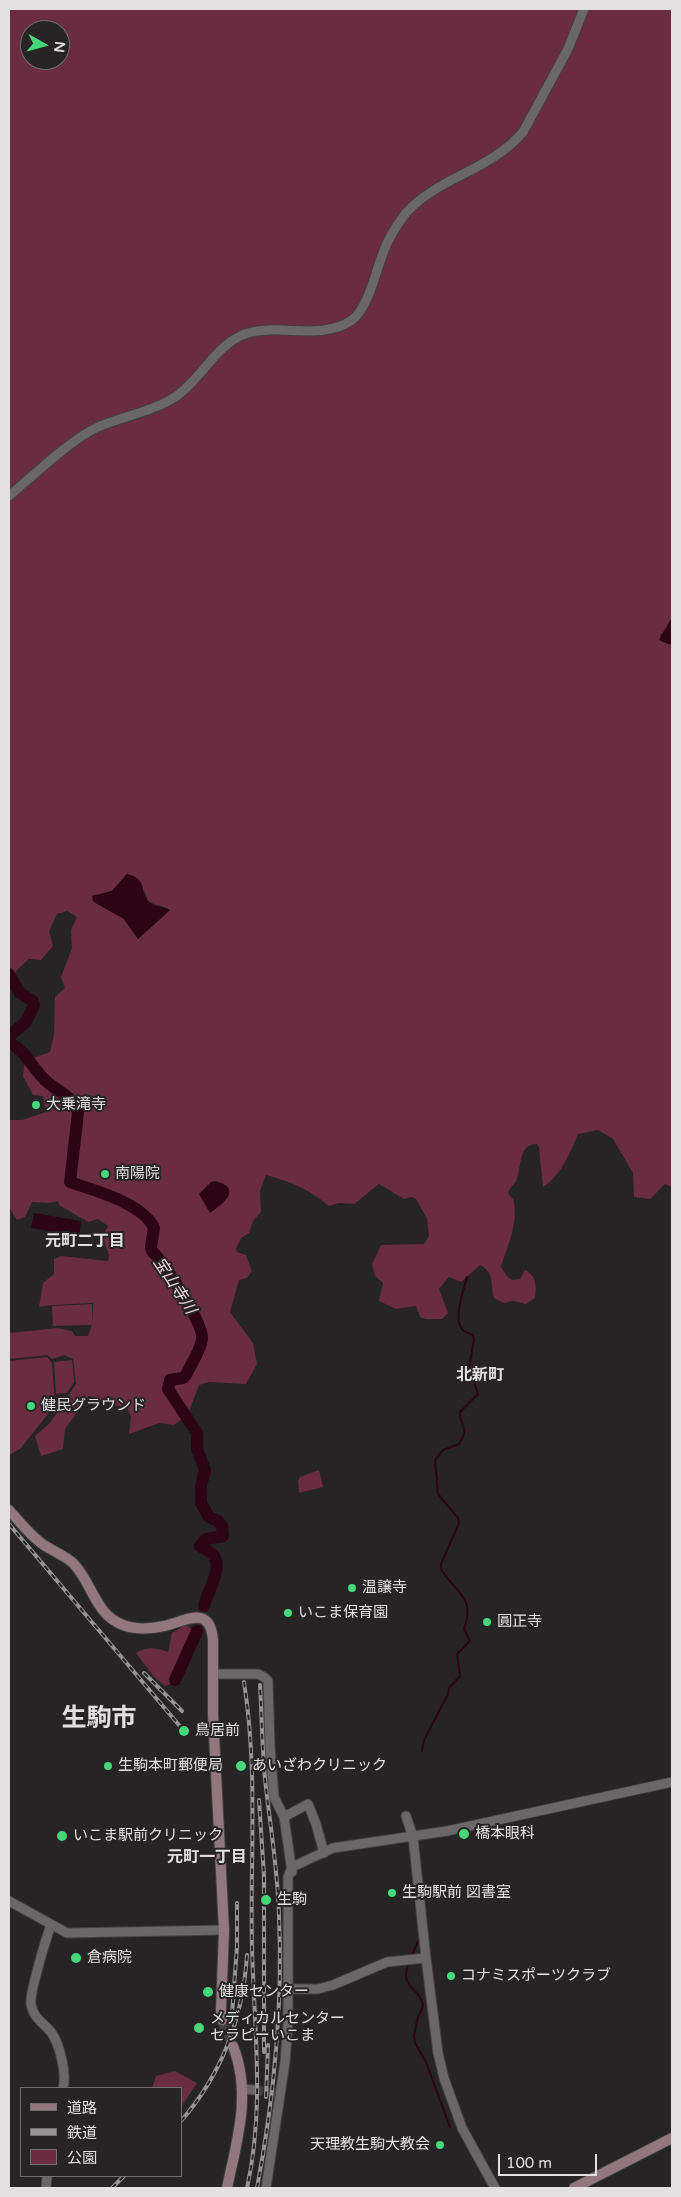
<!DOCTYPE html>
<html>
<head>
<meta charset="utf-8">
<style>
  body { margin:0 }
  #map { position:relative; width:681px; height:2197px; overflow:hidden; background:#262424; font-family:"Varela Round","Noto Sans JP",sans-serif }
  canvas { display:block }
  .frame { position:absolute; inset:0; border:10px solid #e2e0e0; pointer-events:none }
  .legend { position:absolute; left:20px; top:2087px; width:162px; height:90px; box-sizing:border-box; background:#262424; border:1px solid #716f6f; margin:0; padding:6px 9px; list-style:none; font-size:15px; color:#e2e0e0 }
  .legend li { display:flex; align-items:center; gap:10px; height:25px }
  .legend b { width:25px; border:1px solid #716f6f }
  .north { position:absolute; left:20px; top:20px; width:50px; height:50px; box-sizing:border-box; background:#262424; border:1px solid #716f6f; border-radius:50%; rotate:97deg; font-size:14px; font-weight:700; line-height:20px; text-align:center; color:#e2e0e0 }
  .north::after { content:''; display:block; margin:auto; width:18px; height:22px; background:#45d77a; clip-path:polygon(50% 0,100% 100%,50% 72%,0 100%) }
  .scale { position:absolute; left:498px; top:2154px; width:99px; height:22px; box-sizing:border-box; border:2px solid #e2e0e0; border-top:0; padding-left:6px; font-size:15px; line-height:18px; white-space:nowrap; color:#e2e0e0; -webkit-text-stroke:4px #262424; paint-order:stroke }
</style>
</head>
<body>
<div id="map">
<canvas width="681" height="2197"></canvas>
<div class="frame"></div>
<ul class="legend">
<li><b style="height:6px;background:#93777e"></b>道路</li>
<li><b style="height:6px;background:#969494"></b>鉄道</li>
<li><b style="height:14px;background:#692c40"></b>公園</li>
</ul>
<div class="north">N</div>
<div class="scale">100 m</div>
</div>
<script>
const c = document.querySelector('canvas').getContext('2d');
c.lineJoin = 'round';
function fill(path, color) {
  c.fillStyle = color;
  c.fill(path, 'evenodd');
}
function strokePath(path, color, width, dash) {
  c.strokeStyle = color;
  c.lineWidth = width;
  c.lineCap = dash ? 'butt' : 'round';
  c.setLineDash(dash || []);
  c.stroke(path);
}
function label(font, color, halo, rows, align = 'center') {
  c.font = font + ' "Varela Round","Noto Sans JP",sans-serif';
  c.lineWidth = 4;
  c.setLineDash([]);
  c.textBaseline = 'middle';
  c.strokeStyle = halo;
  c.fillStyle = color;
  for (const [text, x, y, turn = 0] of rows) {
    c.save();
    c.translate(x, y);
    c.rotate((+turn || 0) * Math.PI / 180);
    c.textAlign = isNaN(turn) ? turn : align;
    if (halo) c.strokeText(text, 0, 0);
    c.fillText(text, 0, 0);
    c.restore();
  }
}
const green = new Path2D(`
  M 9,9 L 672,9 L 672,617 L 667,628 L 660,635 L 662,642 L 672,645 L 672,1187 L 665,1184 L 650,1199 L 634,1197 L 633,1173 L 613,1139 L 598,1130 L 578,1134 C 570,1153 561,1176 543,1187 L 539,1148 L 537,1144 C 516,1144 523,1170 515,1183 C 512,1187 510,1187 508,1193 C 510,1197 514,1198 514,1203 C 518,1224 507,1247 501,1267 L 507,1276 L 512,1280 L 520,1279 L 525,1270 C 536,1275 537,1287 535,1298 L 526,1304 L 513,1301 L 504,1303 L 494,1298 C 490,1283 495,1273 480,1265 L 461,1282 L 449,1277 L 439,1289 L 448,1313 L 442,1319 L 426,1319 L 420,1317 L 416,1306 L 396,1309 L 379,1301 L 383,1283 L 375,1276 L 372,1264 L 381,1245 L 424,1244 L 429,1236 L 427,1219 L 416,1199 L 412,1197 L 404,1199 L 379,1184 L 354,1204 L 339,1203 L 329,1206 C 310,1190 290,1181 266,1175 L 260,1191 L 261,1212 L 253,1221 L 249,1233 L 241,1238 L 236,1249 L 237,1252 L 246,1255 L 252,1271 L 247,1278 L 239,1280 L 230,1312 L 253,1343 L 257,1364 L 246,1384 L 209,1382 L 199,1385 L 188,1414 L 174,1425 L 159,1423 L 129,1434 L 131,1417 L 128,1409 L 89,1396 L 65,1429 L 63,1449 L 41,1456 L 35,1436 L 50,1423 L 76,1384 L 73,1359 L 64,1355 L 52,1359 L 47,1355 L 9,1359 L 9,1333 L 58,1328 L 72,1331 L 75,1336 L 88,1336 L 92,1325 L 53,1326 L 52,1306 L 92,1304 L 93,1324 L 93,1303 L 52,1305 L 39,1307 L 43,1283 L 54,1274 L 54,1259 L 61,1256 L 108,1261 L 109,1255 L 102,1236 L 108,1226 L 98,1219 L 88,1222 L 59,1205 L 58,1201 L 48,1203 L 32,1202 L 25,1217 L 17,1220 L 9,1207 L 9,1120 L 22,1120 L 46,1112 L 43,1096 L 33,1095 L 23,1076 L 25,1061 L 50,1052 L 54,1034 L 55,997 L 65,988 L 61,977 L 72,948 L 71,930 L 77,917 L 67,911 L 57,914 L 49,931 L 53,946 L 41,960 L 29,959 L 17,970 L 9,988 ZM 30,30 L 60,30 L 60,60 L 30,60 ZM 127,874 L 145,892 L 148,901 C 155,906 163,905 170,910 L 138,939 L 124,919 L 92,896 L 112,891 Z
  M 47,1357 L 52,1363 L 55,1403 L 52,1409 L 20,1449 L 9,1455 L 9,1361 Z
  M 72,1360 L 74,1382 L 67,1393 L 56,1394 L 54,1362 Z
  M 319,1470 L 323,1487 L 299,1493 L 298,1481 L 300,1477 Z
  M 185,1625 L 195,1630 C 193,1638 189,1645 187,1653 C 183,1670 187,1680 165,1686 L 154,1677 L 136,1653 C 147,1646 157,1648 168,1652 L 172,1633 Z
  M 175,2071 L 197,2083 L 181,2107 L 181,2088 L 152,2088 L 156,2076 Z`);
const water = new Path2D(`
  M 672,617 L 672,645 L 659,640 Z
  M 127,874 C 148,879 139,890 148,901 C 153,908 163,906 170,910 L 138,939 L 124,919 L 97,904 L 93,901 L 92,896 L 112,891 Z
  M 215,1181 C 244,1188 223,1204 210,1213 L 199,1194 L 211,1182 Z
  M 34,1213 L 81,1221 L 79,1236 L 31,1228 Z`);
const stream = new Path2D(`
  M 422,1751 L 424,1740 L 448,1694 L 449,1688 L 460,1676 L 457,1654 L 470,1641 L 464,1629 C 476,1596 455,1593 441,1569 L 441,1564 L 459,1523 L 458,1518 L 438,1494 L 435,1460 L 443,1450 L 459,1444 C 471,1425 459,1428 460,1412 L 478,1394 L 469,1368 L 474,1340 L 473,1335 C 469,1333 464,1332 462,1329 C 453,1320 464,1288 467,1277
  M 412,1955 L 418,1941
  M 409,1962 C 398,1989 420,1986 423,2006 L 418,2017 L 414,2035 L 415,2043 L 426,2062 L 450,2127`);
const river = new Path2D(`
  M 9,974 L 20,993 L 33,1001 L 34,1005 L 26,1022 L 9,1036 L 10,1043 C 27,1052 32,1068 45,1080 C 56,1091 74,1096 78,1113 L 70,1182 C 95,1191 143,1203 154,1228 L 151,1247 L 152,1251 C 164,1263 204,1324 202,1339 C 201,1350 191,1364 186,1375 L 183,1378 L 170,1380 L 168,1389 L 197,1433 L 197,1449 L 205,1470 L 201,1486 L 201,1503 L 209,1517 L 218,1521 L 222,1526 L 223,1536 L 206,1539 L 200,1546 C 204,1549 210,1551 214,1556 C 223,1569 207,1592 204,1606
  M 175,1680 L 197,1631`);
const tertiaryTunnel = new Path2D(`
  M 254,2090 L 276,2093`);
const secondaryTunnel = new Path2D(`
  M 222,2020 L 233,2046`);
const tertiary = new Path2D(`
  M 9,496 C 33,476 71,439 98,427 C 123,416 152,412 175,397 C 201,380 215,345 245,334 C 279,322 320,342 352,320 C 368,308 375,274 382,256 C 387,240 396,226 406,213 C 438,177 490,171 523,132 L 568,49 L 584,9
  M 214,1674 L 258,1674 L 264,1677 L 268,1681 L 270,1746 L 274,1797 L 284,1817
  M 406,1816 L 413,1837 L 426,1958 L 438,2053 L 444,2078 L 462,2128 L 495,2188
  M 292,1872 L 284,1817 L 308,1804 L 316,1824 L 324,1853
  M 9,1901 L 67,1933 L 224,1930
  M 51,1925 C 46,1939 29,1994 31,2005 C 34,2019 43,2022 51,2032 C 60,2044 67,2075 63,2088
  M 289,1989 L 318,1989 L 333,1985 L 387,1962 L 426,1958
  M 244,2089 L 254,2090
  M 46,2188 L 47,2176
  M 266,2188 L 285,2062 L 288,2023 L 288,1877 L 292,1867 L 333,1848 L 447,1831 L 672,1782`);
const secondary = new Path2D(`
  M 9,1510 C 19,1521 29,1534 41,1543 C 50,1550 64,1555 73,1563 C 92,1582 95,1615 123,1625 C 136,1630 150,1629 164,1626 C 186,1621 210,1604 213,1640 L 213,1715 L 224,1930 L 221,2010 L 222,2020
  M 227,2188 C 237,2140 252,2094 233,2046
  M 574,2188 L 672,2138`);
const rail = new Path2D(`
  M 9,1524 L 184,1731
  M 144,1673 L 182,1711
  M 244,1682 C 258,1770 250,1858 252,1947 C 254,2028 265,2108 247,2188
  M 259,1800 L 264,1876 L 264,2052
  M 232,2014 L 237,1947 L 237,1903
  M 266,2097 L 268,2045
  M 181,2121 C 222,2074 243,2017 247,1955
  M 112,2188 L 124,2176
  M 257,2188 C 274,2098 283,2008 279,1916 C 278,1873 271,1831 266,1788 C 262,1754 262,1719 260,1685`);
const markers = [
  [36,1105,5,"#45d77a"],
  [105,1174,5,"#45d77a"],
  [31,1406,5,"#45d77a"],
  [352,1588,5,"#45d77a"],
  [288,1613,5,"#45d77a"],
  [487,1622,5,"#45d77a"],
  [184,1731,6,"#45d77a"],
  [108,1766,5,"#45d77a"],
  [241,1766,6,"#45d77a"],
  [464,1834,6,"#45d77a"],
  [62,1836,6,"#45d77a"],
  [392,1893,5,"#45d77a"],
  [266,1900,6,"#45d77a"],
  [76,1958,6,"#45d77a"],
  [451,1976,5,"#45d77a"],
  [208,1992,6,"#45d77a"],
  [199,2028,6,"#45d77a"],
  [440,2145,5,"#45d77a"]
];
const poiNames = [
  ["大乗滝寺",46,1105],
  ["南陽院",115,1174],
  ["健民グラウンド",41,1406],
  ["温譲寺",362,1588],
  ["いこま保育園",298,1613],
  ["圓正寺",497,1622],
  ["鳥居前",195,1731],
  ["生駒本町郵便局",118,1766],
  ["あいざわクリニック",252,1766],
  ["橋本眼科",475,1834],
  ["いこま駅前クリニック",73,1836],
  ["生駒駅前 図書室",402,1893],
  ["生駒",277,1900],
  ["倉病院",87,1958],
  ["コナミスポーツクラブ",461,1976],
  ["健康センター",219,1992],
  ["メディカルセンター",210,2019],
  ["セラピーいこま",210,2036],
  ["天理教生駒大教会",430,2145,"right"]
];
const neighbourhoodNames = [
  ["元町二丁目",85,1242],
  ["北新町",480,1376],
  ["元町一丁目",207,1858]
];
const waterNames = [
  ["宝山寺川",174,1286,57]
];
const townNames = [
  ["生駒市",99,1719]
];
fill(green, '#692c40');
fill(water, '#2d0414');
strokePath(stream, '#2d0414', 2);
strokePath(river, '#2d0414', 12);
strokePath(tertiaryTunnel, '#424040', 9, [9, 4.5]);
strokePath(secondaryTunnel, '#424040', 10, [10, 5]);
strokePath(tertiary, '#424040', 11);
strokePath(secondary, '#424040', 12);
strokePath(tertiary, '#6b6768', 9);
strokePath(secondary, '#93777e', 10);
strokePath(rail, '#969494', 4);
strokePath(rail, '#262424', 2, [5.5]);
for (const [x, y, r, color] of markers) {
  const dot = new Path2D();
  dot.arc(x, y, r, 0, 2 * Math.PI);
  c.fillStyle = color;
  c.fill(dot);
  strokePath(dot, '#262424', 2);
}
label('15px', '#e2e0e0', '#262424', poiNames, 'left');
label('bold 16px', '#e2e0e0', '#262424', neighbourhoodNames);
label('italic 16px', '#f4dbe1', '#262424', waterNames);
label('bold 25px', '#e2e0e0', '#262424', townNames);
</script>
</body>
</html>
